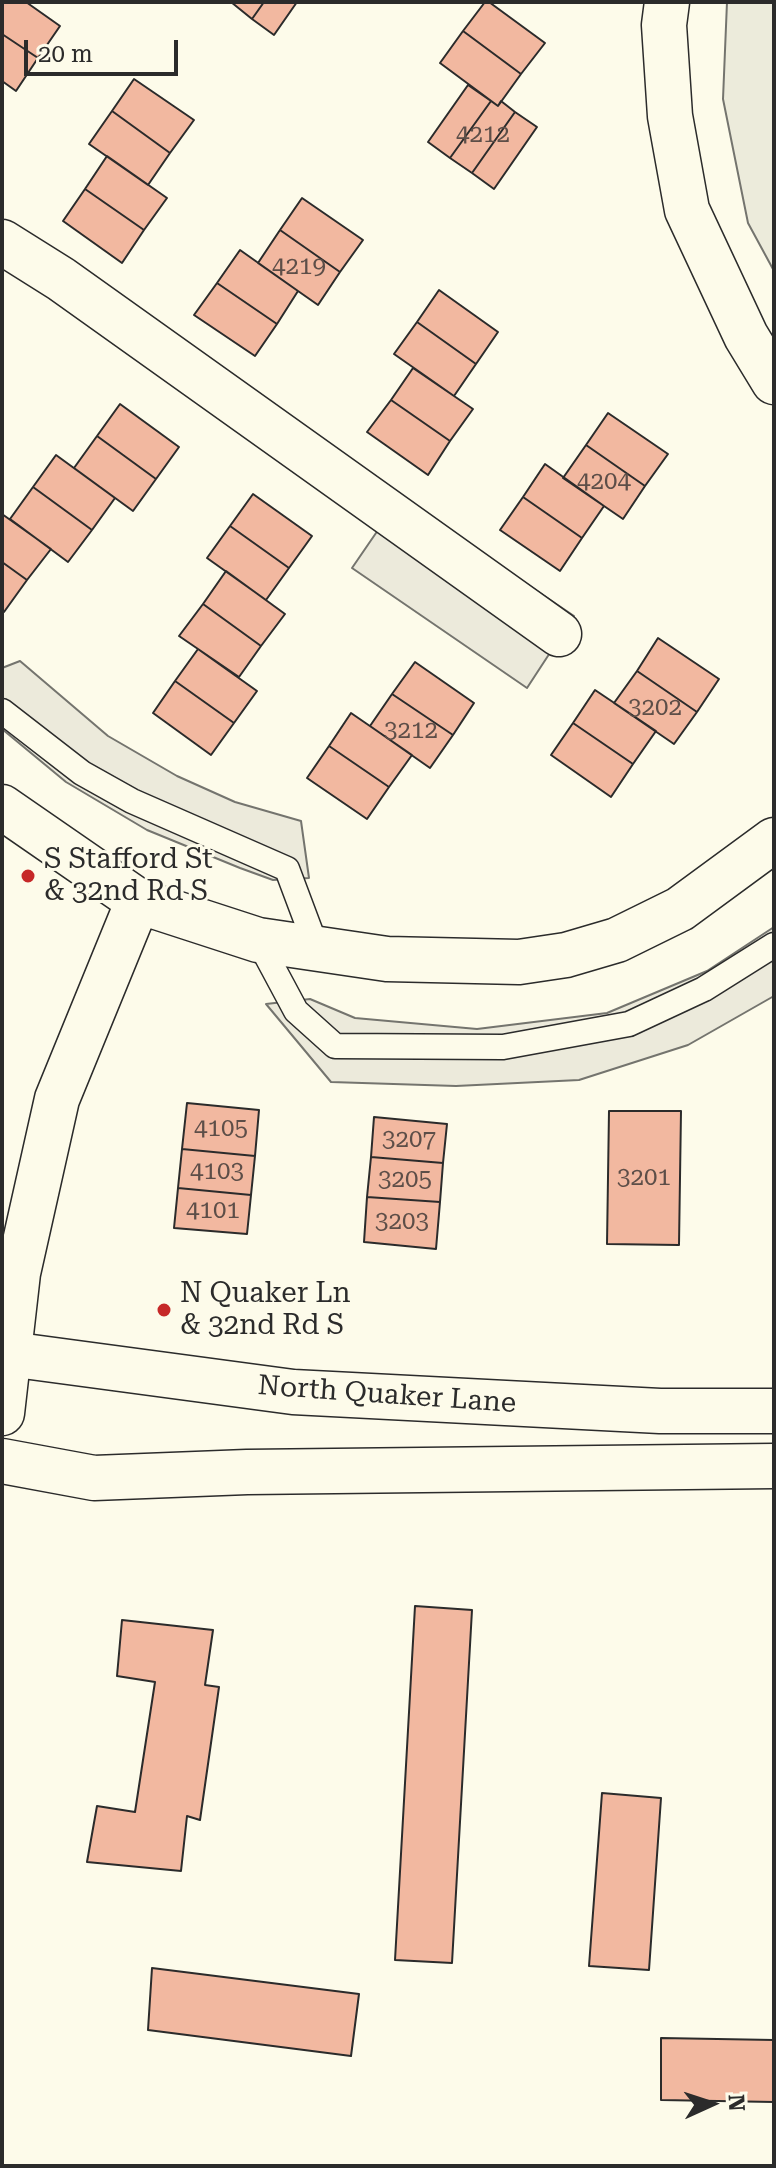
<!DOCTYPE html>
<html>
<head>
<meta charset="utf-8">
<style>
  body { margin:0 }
  #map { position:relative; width:776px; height:2168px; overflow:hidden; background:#fdfbea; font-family:"Roboto Serif",serif }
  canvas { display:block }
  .frame { position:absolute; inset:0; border:4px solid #2b2b2b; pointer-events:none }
  .north { position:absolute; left:672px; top:2064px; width:80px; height:80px; -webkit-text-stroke:6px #fdfbea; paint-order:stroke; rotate:87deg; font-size:22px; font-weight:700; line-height:32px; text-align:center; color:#2b2b2b }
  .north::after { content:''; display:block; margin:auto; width:28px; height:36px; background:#2b2b2b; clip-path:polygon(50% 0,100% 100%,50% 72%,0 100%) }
  .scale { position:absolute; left:24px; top:40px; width:154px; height:36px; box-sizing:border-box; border:4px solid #2b2b2b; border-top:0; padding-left:10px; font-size:24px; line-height:28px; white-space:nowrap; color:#2b2b2b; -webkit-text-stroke:6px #fdfbea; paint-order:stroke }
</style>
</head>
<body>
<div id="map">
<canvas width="776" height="2168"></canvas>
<div class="frame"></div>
<div class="north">N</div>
<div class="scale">20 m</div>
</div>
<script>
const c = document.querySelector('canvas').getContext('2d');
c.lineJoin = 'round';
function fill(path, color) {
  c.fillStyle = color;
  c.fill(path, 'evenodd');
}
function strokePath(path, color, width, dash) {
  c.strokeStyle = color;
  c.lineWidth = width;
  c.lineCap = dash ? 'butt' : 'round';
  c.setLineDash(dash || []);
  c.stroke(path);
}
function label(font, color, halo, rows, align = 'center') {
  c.font = font + ' "Roboto Serif",serif';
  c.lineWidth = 6;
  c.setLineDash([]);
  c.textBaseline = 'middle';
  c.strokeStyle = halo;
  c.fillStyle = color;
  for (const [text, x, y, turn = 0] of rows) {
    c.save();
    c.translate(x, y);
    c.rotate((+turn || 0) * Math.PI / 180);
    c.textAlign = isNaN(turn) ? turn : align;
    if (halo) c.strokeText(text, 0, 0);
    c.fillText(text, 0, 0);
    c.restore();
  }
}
const green = new Path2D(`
  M 727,2 L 774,2 L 774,271 L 748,223 L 723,99 Z`);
const parking = new Path2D(`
  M 400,498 L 574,616 L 527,688 L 352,568 Z
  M 20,661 L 108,736 L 177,776 L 235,802 L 301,821 L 309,878 L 273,880 L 240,868 L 147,830 L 66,782 L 2,729 L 2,668 Z
  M 774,927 L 774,996 L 688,1045 L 579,1080 L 456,1086 L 331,1082 L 266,1004 L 310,999 L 355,1018 L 477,1029 L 607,1013 L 707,971 Z`);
const building = new Path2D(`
  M 2,2 L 26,2 L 60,26 L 38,58 L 2,34 Z
  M 231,2 L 264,2 L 252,19 Z
  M 264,2 L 297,2 L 274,35 L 252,19 Z
  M 485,2 L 489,2 L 545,43 L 521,74 L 463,31 Z
  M 463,31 L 521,74 L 498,106 L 440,63 Z
  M 2,34 L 38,58 L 16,91 L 2,81 Z
  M 134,79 L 194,120 L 170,153 L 112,111 Z
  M 468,85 L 491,101 L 450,158 L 428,142 Z
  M 491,101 L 498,106 L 501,101 L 515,112 L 472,173 L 450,158 Z
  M 112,111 L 170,153 L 148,185 L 89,144 Z
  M 515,112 L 537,127 L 494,189 L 472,173 Z
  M 107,156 L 167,198 L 144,230 L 85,189 Z
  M 85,189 L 144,230 L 122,263 L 63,221 Z
  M 302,198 L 363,240 L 340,272 L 280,230 Z
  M 280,230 L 340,272 L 318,305 L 258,263 Z
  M 240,250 L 298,291 L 277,324 L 217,283 Z
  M 217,283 L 277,324 L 255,356 L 194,315 Z
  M 439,290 L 498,332 L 476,364 L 417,322 Z
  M 417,322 L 476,364 L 454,396 L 394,354 Z
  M 413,368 L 473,409 L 450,441 L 391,400 Z
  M 391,400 L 450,441 L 428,475 L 367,432 Z
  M 120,404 L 179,447 L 156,479 L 97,436 Z
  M 608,413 L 668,454 L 645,486 L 586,445 Z
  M 97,436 L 156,479 L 133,511 L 74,468 Z
  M 586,445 L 645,486 L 623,519 L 563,478 Z
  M 56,455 L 115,498 L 92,530 L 33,487 Z
  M 545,464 L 604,506 L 582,538 L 523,497 Z
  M 33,487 L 92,530 L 68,562 L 10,519 Z
  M 253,494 L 312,536 L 289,568 L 230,526 Z
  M 523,497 L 582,538 L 560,571 L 500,530 Z
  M 2,514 L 51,549 L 27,580 L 2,562 Z
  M 230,526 L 289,568 L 266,600 L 207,558 Z
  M 2,562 L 27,580 L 4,612 L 2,610 Z
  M 226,571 L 285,614 L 261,646 L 203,604 Z
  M 203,604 L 261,646 L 239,677 L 179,636 Z
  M 658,638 L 719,679 L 697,712 L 637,671 Z
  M 198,649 L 257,691 L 234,723 L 175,681 Z
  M 415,662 L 474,703 L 453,735 L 392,694 Z
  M 637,671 L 697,712 L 674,744 L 614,703 Z
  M 175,681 L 234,723 L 211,755 L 153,713 Z
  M 595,690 L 656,731 L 633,764 L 573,723 Z
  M 392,694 L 453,735 L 430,768 L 370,726 Z
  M 351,713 L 412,755 L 389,787 L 329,746 Z
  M 573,723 L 633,764 L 611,797 L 551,755 Z
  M 329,746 L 389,787 L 367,819 L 307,778 Z
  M 187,1103 L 259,1110 L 255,1156 L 182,1149 Z
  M 609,1111 L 681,1111 L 679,1245 L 607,1244 Z
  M 374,1117 L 447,1124 L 443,1163 L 371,1157 Z
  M 182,1149 L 255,1156 L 251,1195 L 178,1188 Z
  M 371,1157 L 443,1163 L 440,1202 L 367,1197 Z
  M 178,1188 L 251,1195 L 247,1234 L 174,1228 Z
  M 367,1197 L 440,1202 L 436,1249 L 364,1242 Z
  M 415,1606 L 472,1610 L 452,1963 L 395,1960 Z
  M 122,1620 L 213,1630 L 205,1685 L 219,1687 L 200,1820 L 187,1816 L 181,1871 L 87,1862 L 97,1806 L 135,1812 L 155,1682 L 117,1676 Z
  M 602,1793 L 661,1798 L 649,1970 L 589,1966 Z
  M 152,1968 L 359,1994 L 351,2056 L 148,2030 Z
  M 661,2038 L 774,2040 L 774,2102 L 661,2100 Z`);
const lane = new Path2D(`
  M 2,711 L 82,773 L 132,801 L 287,869 L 317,949
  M 258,940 L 296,1011 L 335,1046 L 503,1047 L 629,1024 L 704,989 L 774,945`);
const street = new Path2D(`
  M 667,2 L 664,25 L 670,116 L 687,210 L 746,336 L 774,382
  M 2,242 L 61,279 L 559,634
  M 2,807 L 138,901 L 258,940 L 387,959 L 519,962 L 566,955 L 617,940 L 680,909 L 774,840
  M 2,1413 L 18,1273 L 57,1099 L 138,901`);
const secondary = new Path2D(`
  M 2,1353 L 293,1392 L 660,1411 L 774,1411
  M 2,1461 L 94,1478 L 247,1472 L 774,1466`);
const markers = [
  [28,876,8,"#c62828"],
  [164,1310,8,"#c62828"]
];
const numberNames = [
  ["4212",483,135],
  ["4219",299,267],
  ["4204",604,482],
  ["3202",655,708],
  ["3212",411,731],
  ["4105",221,1129],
  ["3207",409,1140],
  ["4103",217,1172],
  ["3201",644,1178],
  ["3205",405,1180],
  ["4101",213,1211],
  ["3203",402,1222]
];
const poiNames = [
  ["S Stafford St",44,860],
  ["& 32nd Rd S",44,892],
  ["N Quaker Ln",180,1294],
  ["& 32nd Rd S",180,1326]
];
const streetNames = [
  ["North Quaker Lane",387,1395,4]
];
fill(green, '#ecebdb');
strokePath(green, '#74746e', 2);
fill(parking, '#eceadb');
strokePath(parking, '#74746e', 2);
fill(building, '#f2b8a0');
strokePath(building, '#2b2b2b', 2);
strokePath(lane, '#2b2b2b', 27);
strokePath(street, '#2b2b2b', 47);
strokePath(secondary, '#2b2b2b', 47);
strokePath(lane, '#fdfbea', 24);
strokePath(street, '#fdfbea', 44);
strokePath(secondary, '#fdfbea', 44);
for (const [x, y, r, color] of markers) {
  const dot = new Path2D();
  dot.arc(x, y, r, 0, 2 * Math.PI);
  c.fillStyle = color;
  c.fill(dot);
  strokePath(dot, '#fdfbea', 3);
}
label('24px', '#5d4e48', null, numberNames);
label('28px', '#2b2b2b', '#fdfbea', poiNames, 'left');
label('28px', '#2b2b2b', '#fdfbea', streetNames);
</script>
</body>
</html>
